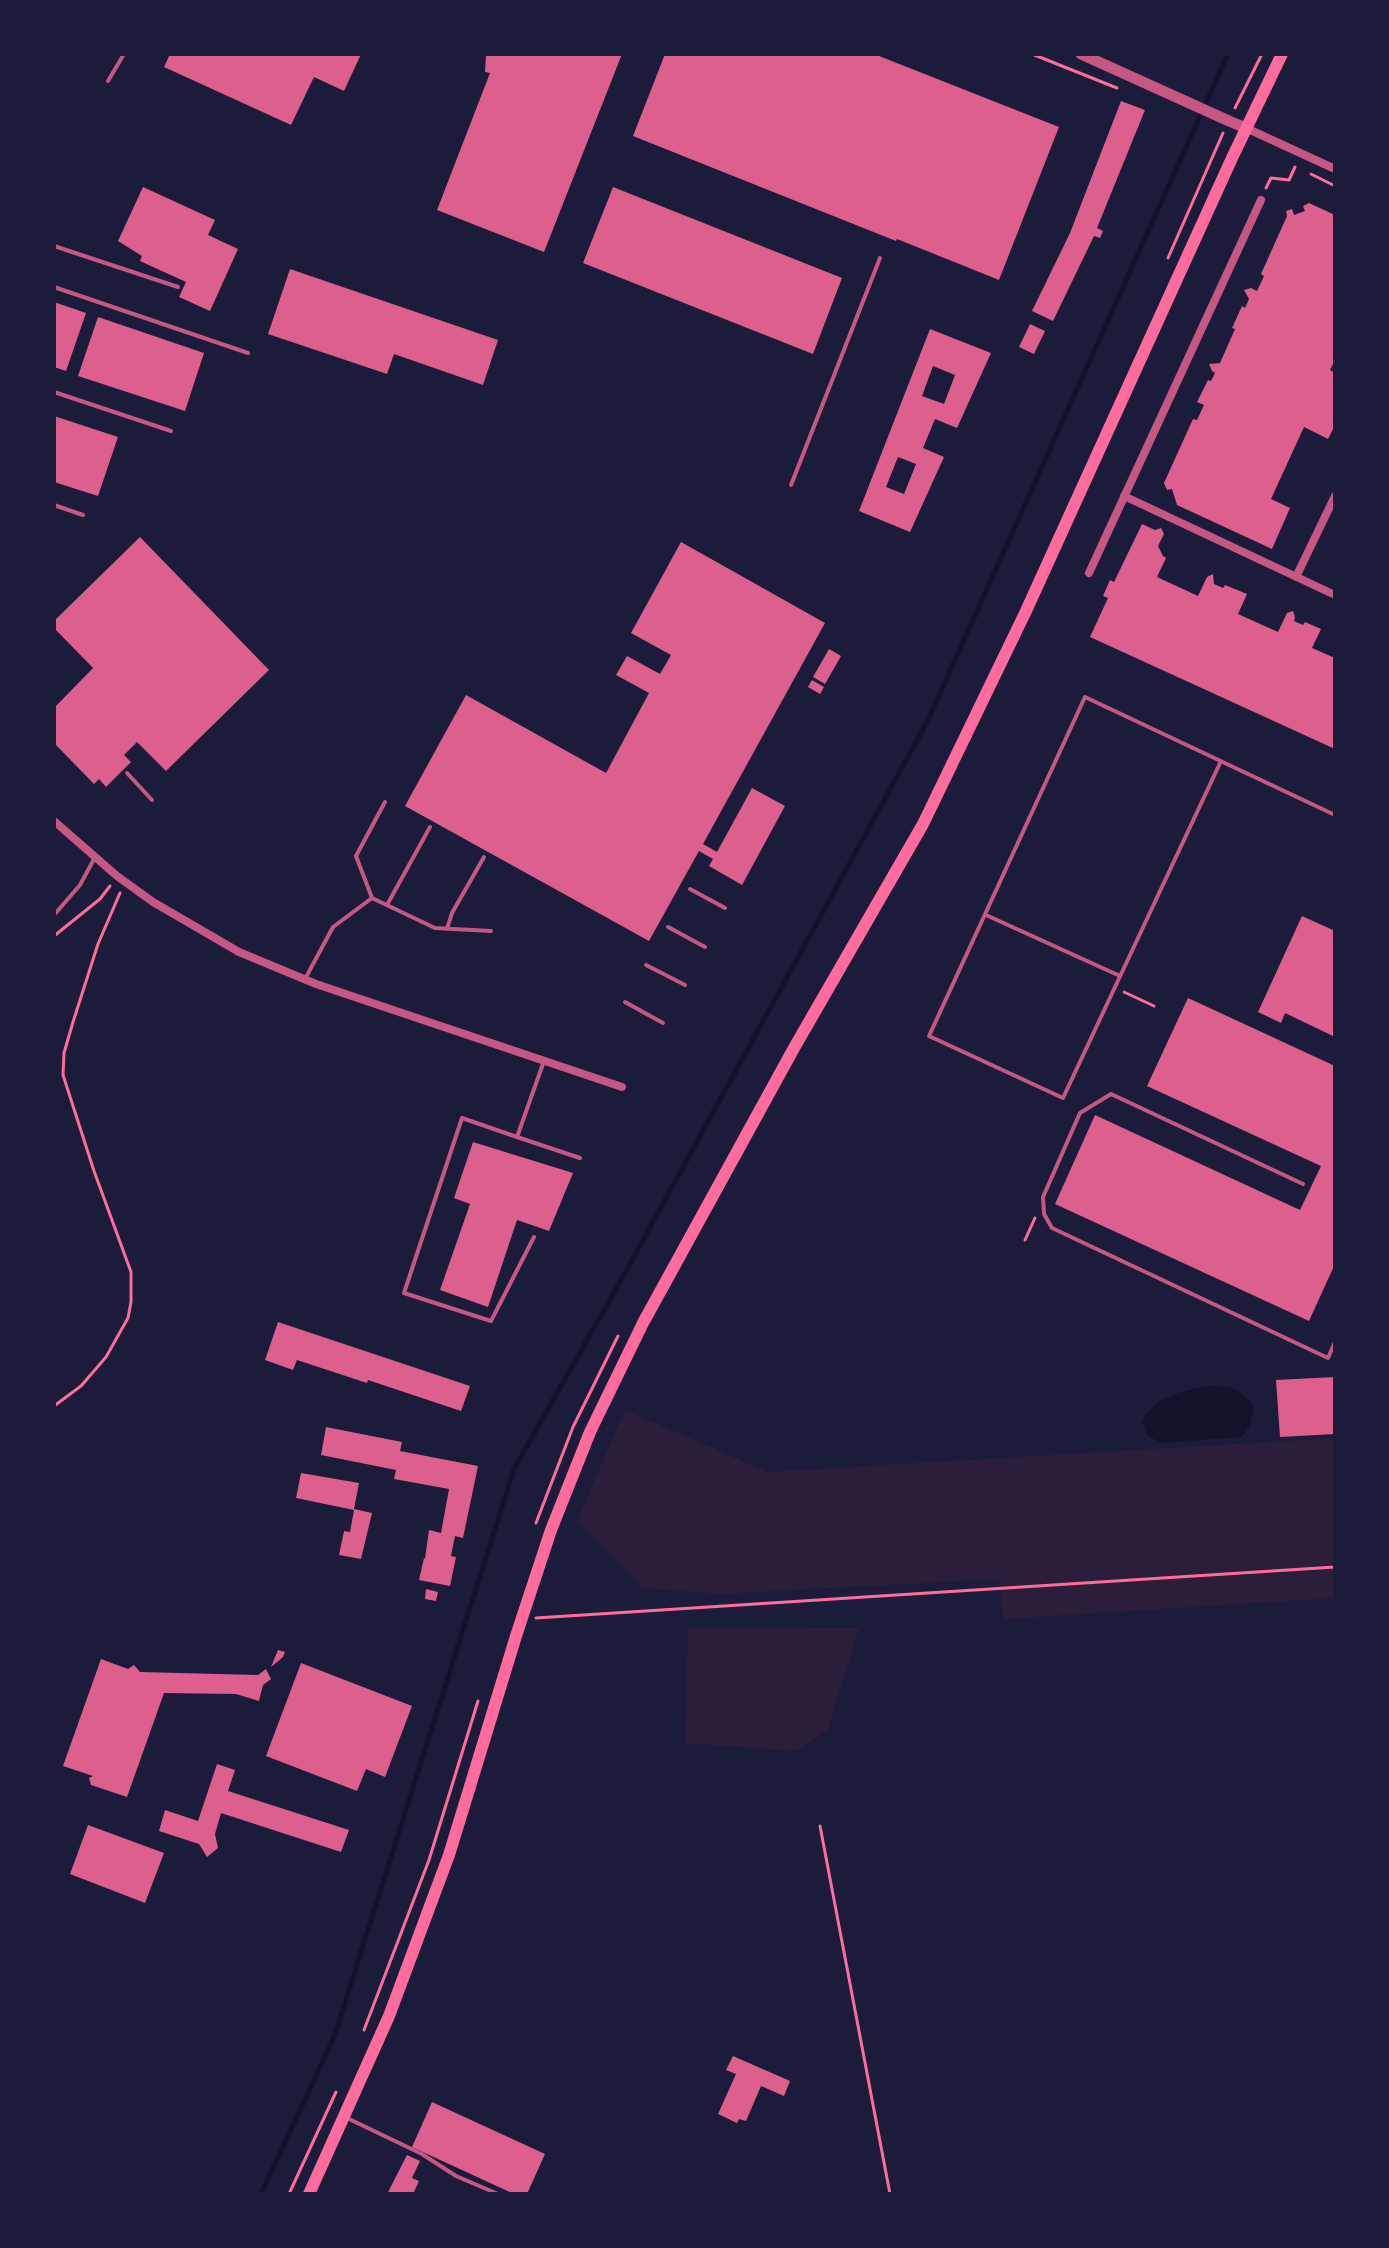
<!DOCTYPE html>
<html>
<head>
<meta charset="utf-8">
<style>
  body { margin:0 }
  #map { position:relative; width:1389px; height:2248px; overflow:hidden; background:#1b1b3a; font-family:Arial,sans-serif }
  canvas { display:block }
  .frame { position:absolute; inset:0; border:56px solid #1b1b3a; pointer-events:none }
</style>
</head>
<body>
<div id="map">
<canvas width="1389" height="2248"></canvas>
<div class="frame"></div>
</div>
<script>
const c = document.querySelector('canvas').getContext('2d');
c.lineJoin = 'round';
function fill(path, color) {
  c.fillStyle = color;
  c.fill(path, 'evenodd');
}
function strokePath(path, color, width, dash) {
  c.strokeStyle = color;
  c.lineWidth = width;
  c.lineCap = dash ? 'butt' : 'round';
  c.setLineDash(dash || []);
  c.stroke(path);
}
const green = new Path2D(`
  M 625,1410 L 768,1472 L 1335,1438 L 1335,1598 L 1003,1619 L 999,1579 L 721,1594 L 643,1588 L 577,1521 Z
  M 688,1627 L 859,1628 L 828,1729 L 796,1751 L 685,1743 Z`);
const water = new Path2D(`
  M 1208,1386 C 1228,1386 1239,1387 1252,1404 C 1254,1417 1251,1427 1241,1437 L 1161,1443 L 1147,1435 L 1142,1421 C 1157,1395 1181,1392 1208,1386 Z`);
const stream = new Path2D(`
  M 261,2194 L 334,2037 L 514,1469 L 620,1282 L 927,722 L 1228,54`);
const building = new Path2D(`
  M 170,54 L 361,54 L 344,91 L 314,77 L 291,125 L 164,67 Z
  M 486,54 L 622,54 L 544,252 L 437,210 L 490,73 L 485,72 Z
  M 665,54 L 874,54 L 1059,127 L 999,280 L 897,239 L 896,241 L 633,136 Z
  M 1121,101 L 1145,110 L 1097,228 L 1103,231 L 1100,238 L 1094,236 L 1053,321 L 1032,311 L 1070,233 Z
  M 143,187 L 215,220 L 208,235 L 238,249 L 210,311 L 179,297 L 186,282 L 140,261 L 142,256 L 118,241 Z
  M 613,187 L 842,278 L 813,354 L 583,263 Z
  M 1309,203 L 1335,215 L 1335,360 L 1330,370 L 1335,373 L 1335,425 L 1328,439 L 1304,427 L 1271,499 L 1290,508 L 1272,549 L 1177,505 L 1172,489 L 1167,490 L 1164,483 L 1193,419 L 1197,420 L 1204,405 L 1197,402 L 1208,380 L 1211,381 L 1215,373 L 1212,371 L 1209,364 L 1220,363 L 1235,329 L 1232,328 L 1242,306 L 1245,308 L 1249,299 L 1244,290 L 1251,288 L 1257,291 L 1264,276 L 1261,274 L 1287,216 L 1286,211 L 1292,209 L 1294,215 L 1305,211 L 1303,206 Z
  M 290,269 L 498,340 L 483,385 L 394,354 L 387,374 L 268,334 Z
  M 54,302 L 86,313 L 66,371 L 54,367 Z
  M 98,317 L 204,353 L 185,411 L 78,376 Z
  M 1030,324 L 1045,331 L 1034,354 L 1019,347 Z
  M 930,329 L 991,353 L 957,428 L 935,419 L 923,448 L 944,457 L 910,532 L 859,511 ZM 933,366 L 955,375 L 944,404 L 922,396 ZM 898,457 L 916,464 L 904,494 L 886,487 Z
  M 54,416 L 118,437 L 98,496 L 54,482 Z
  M 1142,524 L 1155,530 L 1161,528 L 1164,534 L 1158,546 L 1163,556 L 1166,558 L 1157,577 L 1198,596 L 1207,577 L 1213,574 L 1214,584 L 1223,588 L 1225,585 L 1247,594 L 1238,614 L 1278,632 L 1287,613 L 1293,611 L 1295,617 L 1294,621 L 1303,625 L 1305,622 L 1321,629 L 1312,648 L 1335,658 L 1335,749 L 1090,637 L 1108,598 L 1103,596 L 1110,580 L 1114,582 Z
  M 140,537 L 269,670 L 166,771 L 137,742 L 124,755 L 131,762 L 106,787 L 99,779 L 94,784 L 54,743 L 54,708 L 93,668 L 54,628 L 54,621 Z
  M 681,542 L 825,623 L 703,844 L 717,852 L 752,788 L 785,806 L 742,885 L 709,866 L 713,859 L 699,851 L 649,941 L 405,806 L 466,695 L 606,773 L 649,693 L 616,675 L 627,656 L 660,674 L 671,655 L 631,633 Z
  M 829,649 L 841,656 L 825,684 L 813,677 Z
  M 812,680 L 824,687 L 820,694 L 808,687 Z
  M 1302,916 L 1335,931 L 1335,1037 L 1285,1013 L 1281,1023 L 1258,1012 Z
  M 1188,998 L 1335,1066 L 1335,1264 L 1309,1321 L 1055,1204 L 1095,1115 L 1300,1210 L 1321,1166 L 1147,1086 Z
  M 473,1142 L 573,1173 L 549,1231 L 517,1220 L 488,1307 L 440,1290 L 470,1204 L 454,1198 Z
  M 278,1322 L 470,1386 L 461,1411 L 368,1380 L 367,1383 L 297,1360 L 293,1370 L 265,1360 Z
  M 1335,1377 L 1335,1434 L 1280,1437 L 1276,1380 Z
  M 326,1427 L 402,1442 L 400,1451 L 478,1466 L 463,1538 L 455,1536 L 451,1556 L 456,1557 L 450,1586 L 419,1580 L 424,1558 L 425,1559 L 429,1530 L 441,1533 L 449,1489 L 394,1479 L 396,1470 L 321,1455 Z
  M 301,1473 L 359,1483 L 354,1509 L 372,1513 L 361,1559 L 339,1555 L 344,1531 L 350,1532 L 354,1510 L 296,1498 Z
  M 426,1589 L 438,1592 L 436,1601 L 425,1599 Z
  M 278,1650 L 285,1652 L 283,1657 L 271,1667 Z
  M 101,1659 L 128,1669 L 134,1665 L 140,1672 L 258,1675 L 266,1669 L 271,1679 L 263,1685 L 259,1701 L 236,1694 L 164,1693 L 127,1797 L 91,1785 L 89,1778 L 93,1776 L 63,1766 Z
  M 301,1663 L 412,1706 L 385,1777 L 366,1769 L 357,1791 L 266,1756 Z
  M 217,1764 L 235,1770 L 228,1791 L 349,1830 L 341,1852 L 221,1813 L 215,1834 L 218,1848 L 207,1857 L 199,1844 L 159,1831 L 165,1810 L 198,1821 Z
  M 88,1825 L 164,1853 L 145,1903 L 70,1874 Z
  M 733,2056 L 790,2081 L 784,2096 L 761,2086 L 746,2121 L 739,2119 L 737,2123 L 718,2114 L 736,2074 L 726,2070 Z
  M 432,2102 L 545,2154 L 527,2194 L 514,2194 L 412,2147 Z
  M 407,2155 L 420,2161 L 412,2178 L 419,2181 L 413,2194 L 387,2194 Z`);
const path = new Path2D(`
  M 1032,54 L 1117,88
  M 1235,108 L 1262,54
  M 1311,174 L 1335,186
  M 1266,188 L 1271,178 L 1289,180 L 1295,167
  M 1168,258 L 1223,133
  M 54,936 L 100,899 L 110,886
  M 1124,992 L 1154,1006
  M 1025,1240 L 1035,1218
  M 54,1406 L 81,1386 L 106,1357 L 128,1318 L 131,1302 L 131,1272 L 94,1171 L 63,1075 L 64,1053 L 73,1022 L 98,944 L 120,893
  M 536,1523 L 573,1427 L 618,1336
  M 536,1618 L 1335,1567
  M 820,1826 L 890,2194
  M 364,2030 L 429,1860 L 478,1701
  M 289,2194 L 336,2092`);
const service = new Path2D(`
  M 108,81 L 124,54
  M 54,246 L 178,287
  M 54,287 L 248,353
  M 54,392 L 171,431
  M 791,485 L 880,258
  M 54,505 L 83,515
  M 1221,761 L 1063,1098 L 929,1036 L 1085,697 L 1335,815
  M 127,773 L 152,800
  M 385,802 L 356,856 L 372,898 L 435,928 L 491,931
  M 690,889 L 725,908
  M 387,905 L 430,827
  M 54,915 L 80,885 L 94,859
  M 986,915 L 1120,976
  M 668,927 L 705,947
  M 447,929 L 452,913 L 484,857
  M 646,965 L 685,985
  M 305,979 L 333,927 L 372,898
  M 625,1002 L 663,1023
  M 517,1137 L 580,1158
  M 1303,1184 L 1111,1094 L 1080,1113 L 1043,1197 L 1044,1214 L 1052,1228 L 1328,1358 L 1335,1342
  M 534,1237 L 491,1321 L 404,1293 L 462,1118 L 517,1137 L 544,1061
  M 347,2118 L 422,2154 L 456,2176 L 498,2194`);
const minor = new Path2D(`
  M 1246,128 L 1335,169
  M 1124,496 L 1335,595
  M 1089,573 L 1261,200
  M 1296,577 L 1335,496
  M 54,821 L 117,876 L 153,902 L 239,952 L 316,984 L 622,1087`);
const tertiary = new Path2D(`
  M 1081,54 L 1229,121 L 1246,128`);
const secondary = new Path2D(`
  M 309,2194 L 389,2016 L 449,1855 L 516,1636 L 551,1530 L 590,1432 L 643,1323 L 794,1048 L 923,824 L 1026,611 L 1232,158 L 1282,54`);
fill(green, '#2a1e3b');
fill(water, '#12122b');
strokePath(stream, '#12122b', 5);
fill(building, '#dd5f8e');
strokePath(path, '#ff6b9d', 3);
strokePath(service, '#c65784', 4);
strokePath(minor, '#c65784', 8);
strokePath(tertiary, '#c65784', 11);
strokePath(secondary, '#ff6b9d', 12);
</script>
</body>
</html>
